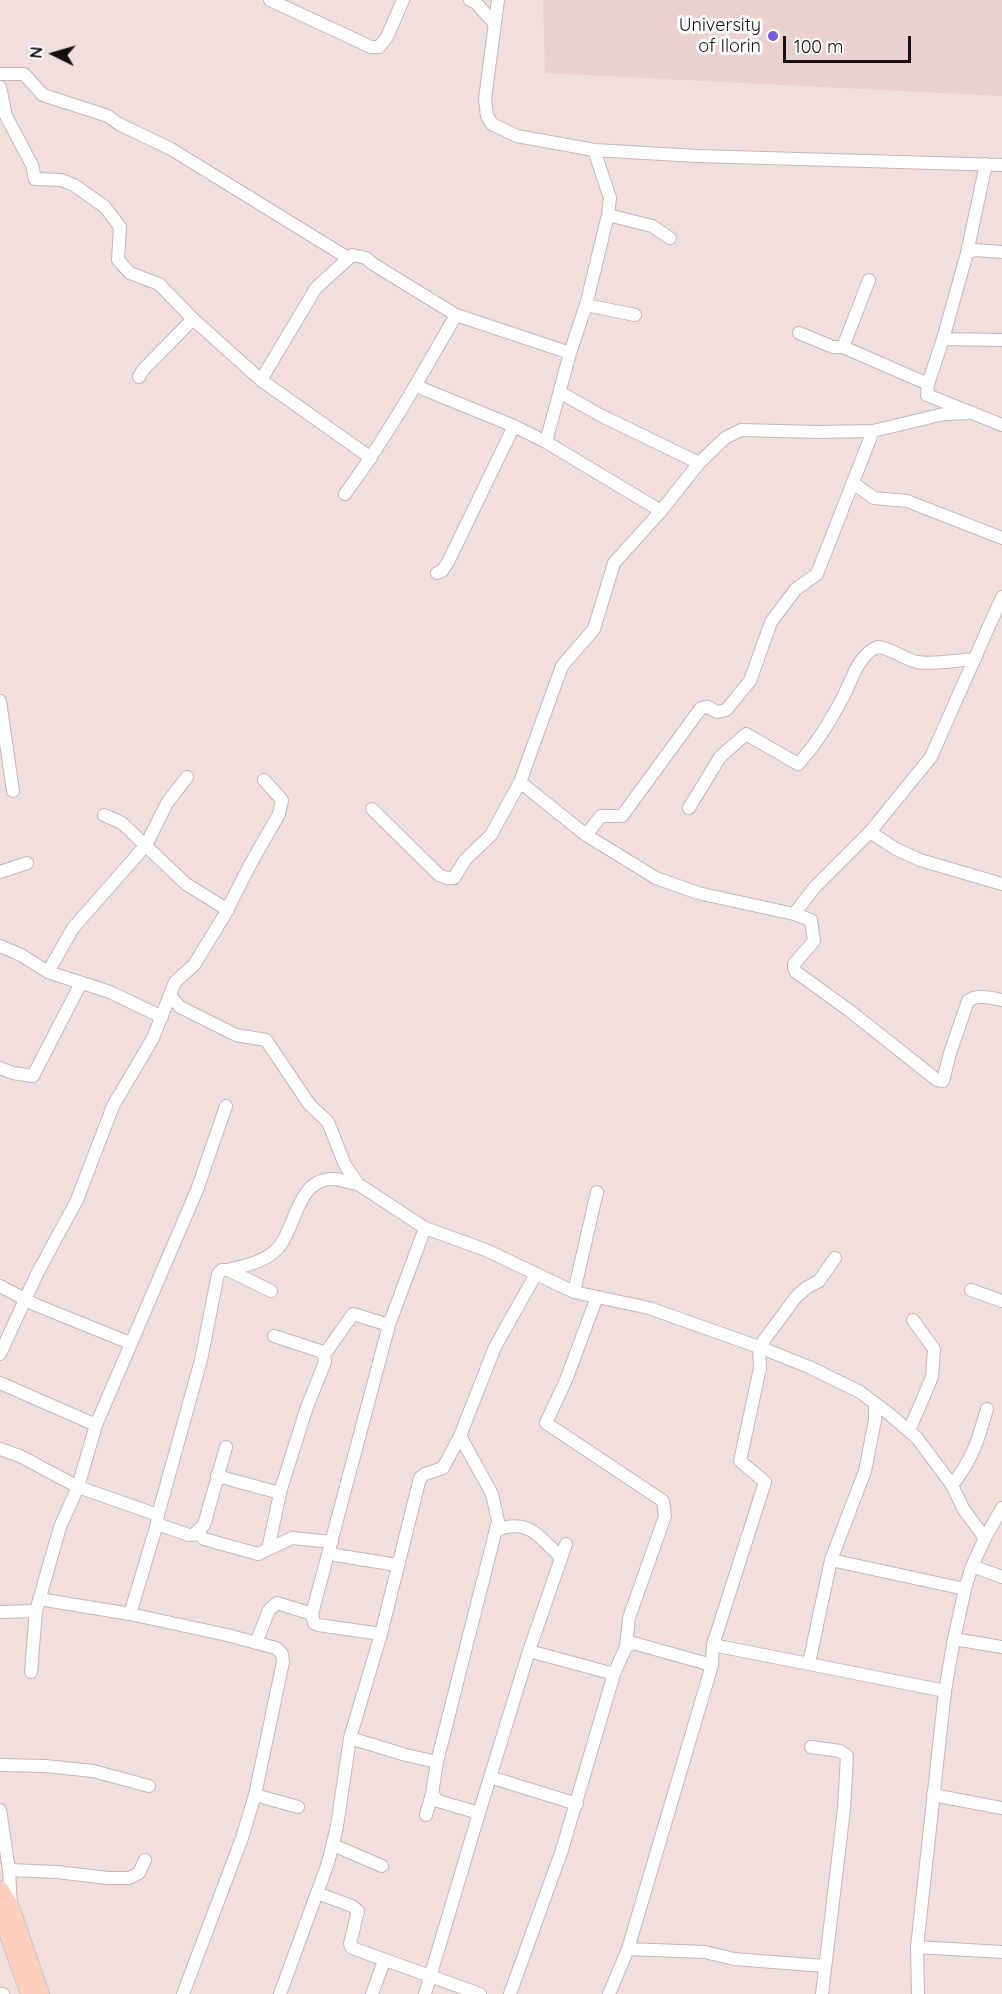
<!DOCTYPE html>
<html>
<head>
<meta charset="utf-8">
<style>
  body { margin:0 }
  #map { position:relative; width:1002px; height:1994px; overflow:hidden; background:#f1dfde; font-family:Quicksand,sans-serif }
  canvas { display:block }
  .north { position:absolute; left:24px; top:24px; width:60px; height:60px; -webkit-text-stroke:4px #fff; paint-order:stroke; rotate:275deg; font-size:16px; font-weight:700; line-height:24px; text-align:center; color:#150f0f }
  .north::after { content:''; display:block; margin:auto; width:21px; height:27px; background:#150f0f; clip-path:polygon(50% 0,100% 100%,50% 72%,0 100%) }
  .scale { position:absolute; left:783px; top:36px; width:128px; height:27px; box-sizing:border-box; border:3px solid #150f0f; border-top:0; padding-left:8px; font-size:18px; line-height:21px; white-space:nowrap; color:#150f0f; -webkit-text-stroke:4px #fff; paint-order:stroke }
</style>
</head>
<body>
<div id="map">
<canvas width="1002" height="1994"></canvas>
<div class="north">N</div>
<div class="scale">100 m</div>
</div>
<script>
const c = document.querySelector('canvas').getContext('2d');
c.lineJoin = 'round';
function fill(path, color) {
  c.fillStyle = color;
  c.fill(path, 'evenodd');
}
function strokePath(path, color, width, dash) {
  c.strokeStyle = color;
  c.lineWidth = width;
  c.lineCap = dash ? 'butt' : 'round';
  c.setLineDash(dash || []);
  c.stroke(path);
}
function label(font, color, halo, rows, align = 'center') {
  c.font = font + ' Quicksand,sans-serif';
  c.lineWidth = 6;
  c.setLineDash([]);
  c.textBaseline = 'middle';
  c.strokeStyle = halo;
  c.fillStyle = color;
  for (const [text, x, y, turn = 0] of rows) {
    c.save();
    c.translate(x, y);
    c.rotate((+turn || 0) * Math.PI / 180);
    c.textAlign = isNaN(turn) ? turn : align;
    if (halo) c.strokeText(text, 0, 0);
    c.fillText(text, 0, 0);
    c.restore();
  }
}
const built = new Path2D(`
  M 543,0 L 1002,0 L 1002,96 L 545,73 Z`);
const minor = new Path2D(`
  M 270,0 L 371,47 L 379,47 L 387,37 L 403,0
  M 470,0 L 476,3 L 495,24
  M 498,0 L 485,99 L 487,116 L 492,124 L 517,136 L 594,150 L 697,156 L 1002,165
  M 0,74 L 24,74 L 43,95 L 108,116 L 119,124 L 171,149 L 348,258
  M 0,87 L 6,116 L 32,165 L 35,179 L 61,180 L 74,185 L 105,207 L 120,227 L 118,260 L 130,273 L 159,284 L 193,319 L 261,380 L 371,458
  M 986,164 L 967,253 L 943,339 L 928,384 L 927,395 L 1002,425
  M 608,215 L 652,226 L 670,238
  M 967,253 L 975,250 L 1002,252
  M 586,305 L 635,315
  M 799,333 L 833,347 L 843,347 L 928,384
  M 943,339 L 1002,340
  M 843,347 L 869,280
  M 139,377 L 143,370 L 193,319
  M 261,380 L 316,288 L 352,255 L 366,258 L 373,264 L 456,315 L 570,353
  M 416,386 L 514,426 L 546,442 L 661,511
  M 561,393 L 602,416 L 699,463
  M 546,442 L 570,353 L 586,305 L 608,215 L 610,198 L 594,150
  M 853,483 L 874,498 L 907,501 L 1002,538
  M 345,494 C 387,437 421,376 456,315
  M 437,573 L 442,571 L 448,562 L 514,426
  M 0,701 L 13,791
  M 520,782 L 586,835 L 656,878 L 698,893 L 794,914 L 811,920 L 814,941 L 794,964 L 794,968 L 796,972 L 850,1011 L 937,1080 L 943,1081 L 950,1053 L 968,1001 C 977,994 991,998 1002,1000
  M 689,808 L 720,757 L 746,734 L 798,764 C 816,745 831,720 843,697 C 853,678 857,657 877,647 C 892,648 903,659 917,662 C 935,665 957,660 975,659
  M 372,809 L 439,875 L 447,878 L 454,878 L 465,860 L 491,835 L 520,782 L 562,666 L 594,629 L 614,563 L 661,511 L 699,463 L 725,438 L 741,430 L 817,432 L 873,431 L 944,414 L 973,413
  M 104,815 L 122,823 L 186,884 L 228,910
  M 870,832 L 896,849 L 920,860 L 1002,884
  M 586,835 L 601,816 L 622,816 L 701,708 L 708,707 L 717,712 L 726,710 L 750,681 L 771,622 L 796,589 L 817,574 L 873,431
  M 0,872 L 27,863
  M 794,914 L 814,888 L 870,832 L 931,757 L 1002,597
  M 0,946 L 21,955 L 48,972 L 110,992 L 162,1017
  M 48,972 L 73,928 L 146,845 L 167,803 L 187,777
  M 170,996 L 180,1007 L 236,1035 L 266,1040 L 309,1104 L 328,1122 L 345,1165 L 358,1184 L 425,1228 L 486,1250 L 574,1292 L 649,1308 L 759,1347 L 809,1367 L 860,1392 L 888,1413 L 917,1438 L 952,1485 L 964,1510 L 985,1538
  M 0,1068 L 13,1073 L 33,1076 L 81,983
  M 228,1270 C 246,1265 266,1262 279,1247 C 297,1225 297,1177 335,1179 C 342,1180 351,1183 358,1184
  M 0,1286 L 36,1305 L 130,1343
  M 971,1290 L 1002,1301
  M 574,1292 L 597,1192
  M 597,1297 L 566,1380 L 546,1423 L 663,1501 L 665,1516 L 629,1618 L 626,1647
  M 0,1354 L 37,1274 L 77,1200 L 113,1106 L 153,1038 L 175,982 L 194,965 L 224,916 L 251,863 L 279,814 L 282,800 L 264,780
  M 324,1355 L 353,1314 L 389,1325
  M 0,1383 L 96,1425
  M 909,1431 L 932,1377 L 934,1349 L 913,1320
  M 460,1436 L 492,1494 L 498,1521 L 437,1762 L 432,1794 L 438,1801 L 479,1813
  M 0,1449 L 20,1456 L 78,1487 L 158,1515
  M 217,1476 L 280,1493
  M 952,1485 C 973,1459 978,1440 987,1409
  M 157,1524 L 189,1535 L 193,1535 L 204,1525 L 226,1447
  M 496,1530 C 531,1518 538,1537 561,1557
  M 198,1532 L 204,1539 L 258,1554 L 292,1538 L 332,1542
  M 268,1549 L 281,1489 L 307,1407 L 325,1362 L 324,1355 L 320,1351 L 274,1336
  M 329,1554 L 397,1565
  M 831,1560 L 965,1589
  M 972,1566 L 1002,1577
  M 39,1599 L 130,1614 L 227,1635 L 276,1648 L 282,1654 L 283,1662 L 255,1795 L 242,1838 L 183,1994
  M 0,1612 L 36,1611
  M 130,1614 L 157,1524 L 158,1515 L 201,1360 L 218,1274 L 222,1270 L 228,1270 L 271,1291
  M 381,1634 L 318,1625 L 314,1623 L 312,1614 L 389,1325 L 425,1228
  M 954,1639 L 1002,1647
  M 256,1643 L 269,1610 L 277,1603 L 312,1614
  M 713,1645 L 945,1691
  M 529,1651 L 614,1674
  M 809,1663 L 831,1560 L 865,1471 L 875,1420 L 875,1404
  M 31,1672 L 36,1611 L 60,1527 L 78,1487 L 96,1425 L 197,1190 L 226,1106
  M 350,1738 L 406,1755 L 437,1762
  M 811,1747 L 840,1751 L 847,1756 L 844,1809 L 822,1994
  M 0,1765 L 45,1766 L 93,1771 L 149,1786
  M 490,1777 L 577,1804
  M 255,1795 L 298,1807
  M 933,1795 L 1002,1808
  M 0,1810 L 9,1870 L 11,1906
  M 426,1815 L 432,1794
  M 333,1845 L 382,1866
  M 9,1870 L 57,1872 L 108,1878 L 129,1878 L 139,1873 L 145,1860
  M 317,1893 L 352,1906 L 358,1911 L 350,1944 L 352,1948 L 480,1994
  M 917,1947 L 1002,1952
  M 628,1949 L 705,1952 L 734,1959 L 824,1966
  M 0,1994 L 3,1994
  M 280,1994 L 328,1863 L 337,1826 L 350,1738 L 381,1634 L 420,1478 L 425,1474 L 443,1468 L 460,1436 L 495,1347 L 536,1274
  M 372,1994 L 384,1961
  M 425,1994 L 479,1813 L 529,1651 L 566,1544
  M 510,1994 L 562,1850 L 614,1674 L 626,1647 L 633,1643 L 712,1665
  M 609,1994 L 628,1949 L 712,1665 L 713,1645 L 765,1482 L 740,1461 L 760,1368 L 759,1347 L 796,1297 L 806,1288 L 819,1281 L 835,1258
  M 918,1994 L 917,1947 L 945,1691 L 954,1639 L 965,1589 L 972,1566 L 985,1538 L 1002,1508`);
const major = new Path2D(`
  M 0,1889 L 11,1907 L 41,1994
  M 0,1912 L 29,1994`);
const markers = [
  [773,36,6,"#755dd8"]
];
const poiNames = [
  ["University",761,26],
  ["of Ilorin",761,47]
];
fill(built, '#ead0cf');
strokePath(minor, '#c7b6b5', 14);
strokePath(major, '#c7c5c5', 18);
strokePath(minor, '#fff', 12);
strokePath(major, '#fecebe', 16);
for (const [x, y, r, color] of markers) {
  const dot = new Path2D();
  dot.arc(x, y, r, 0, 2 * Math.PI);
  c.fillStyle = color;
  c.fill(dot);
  strokePath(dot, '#fff', 2);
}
label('18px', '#150f0f', '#fff', poiNames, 'right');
</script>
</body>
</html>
